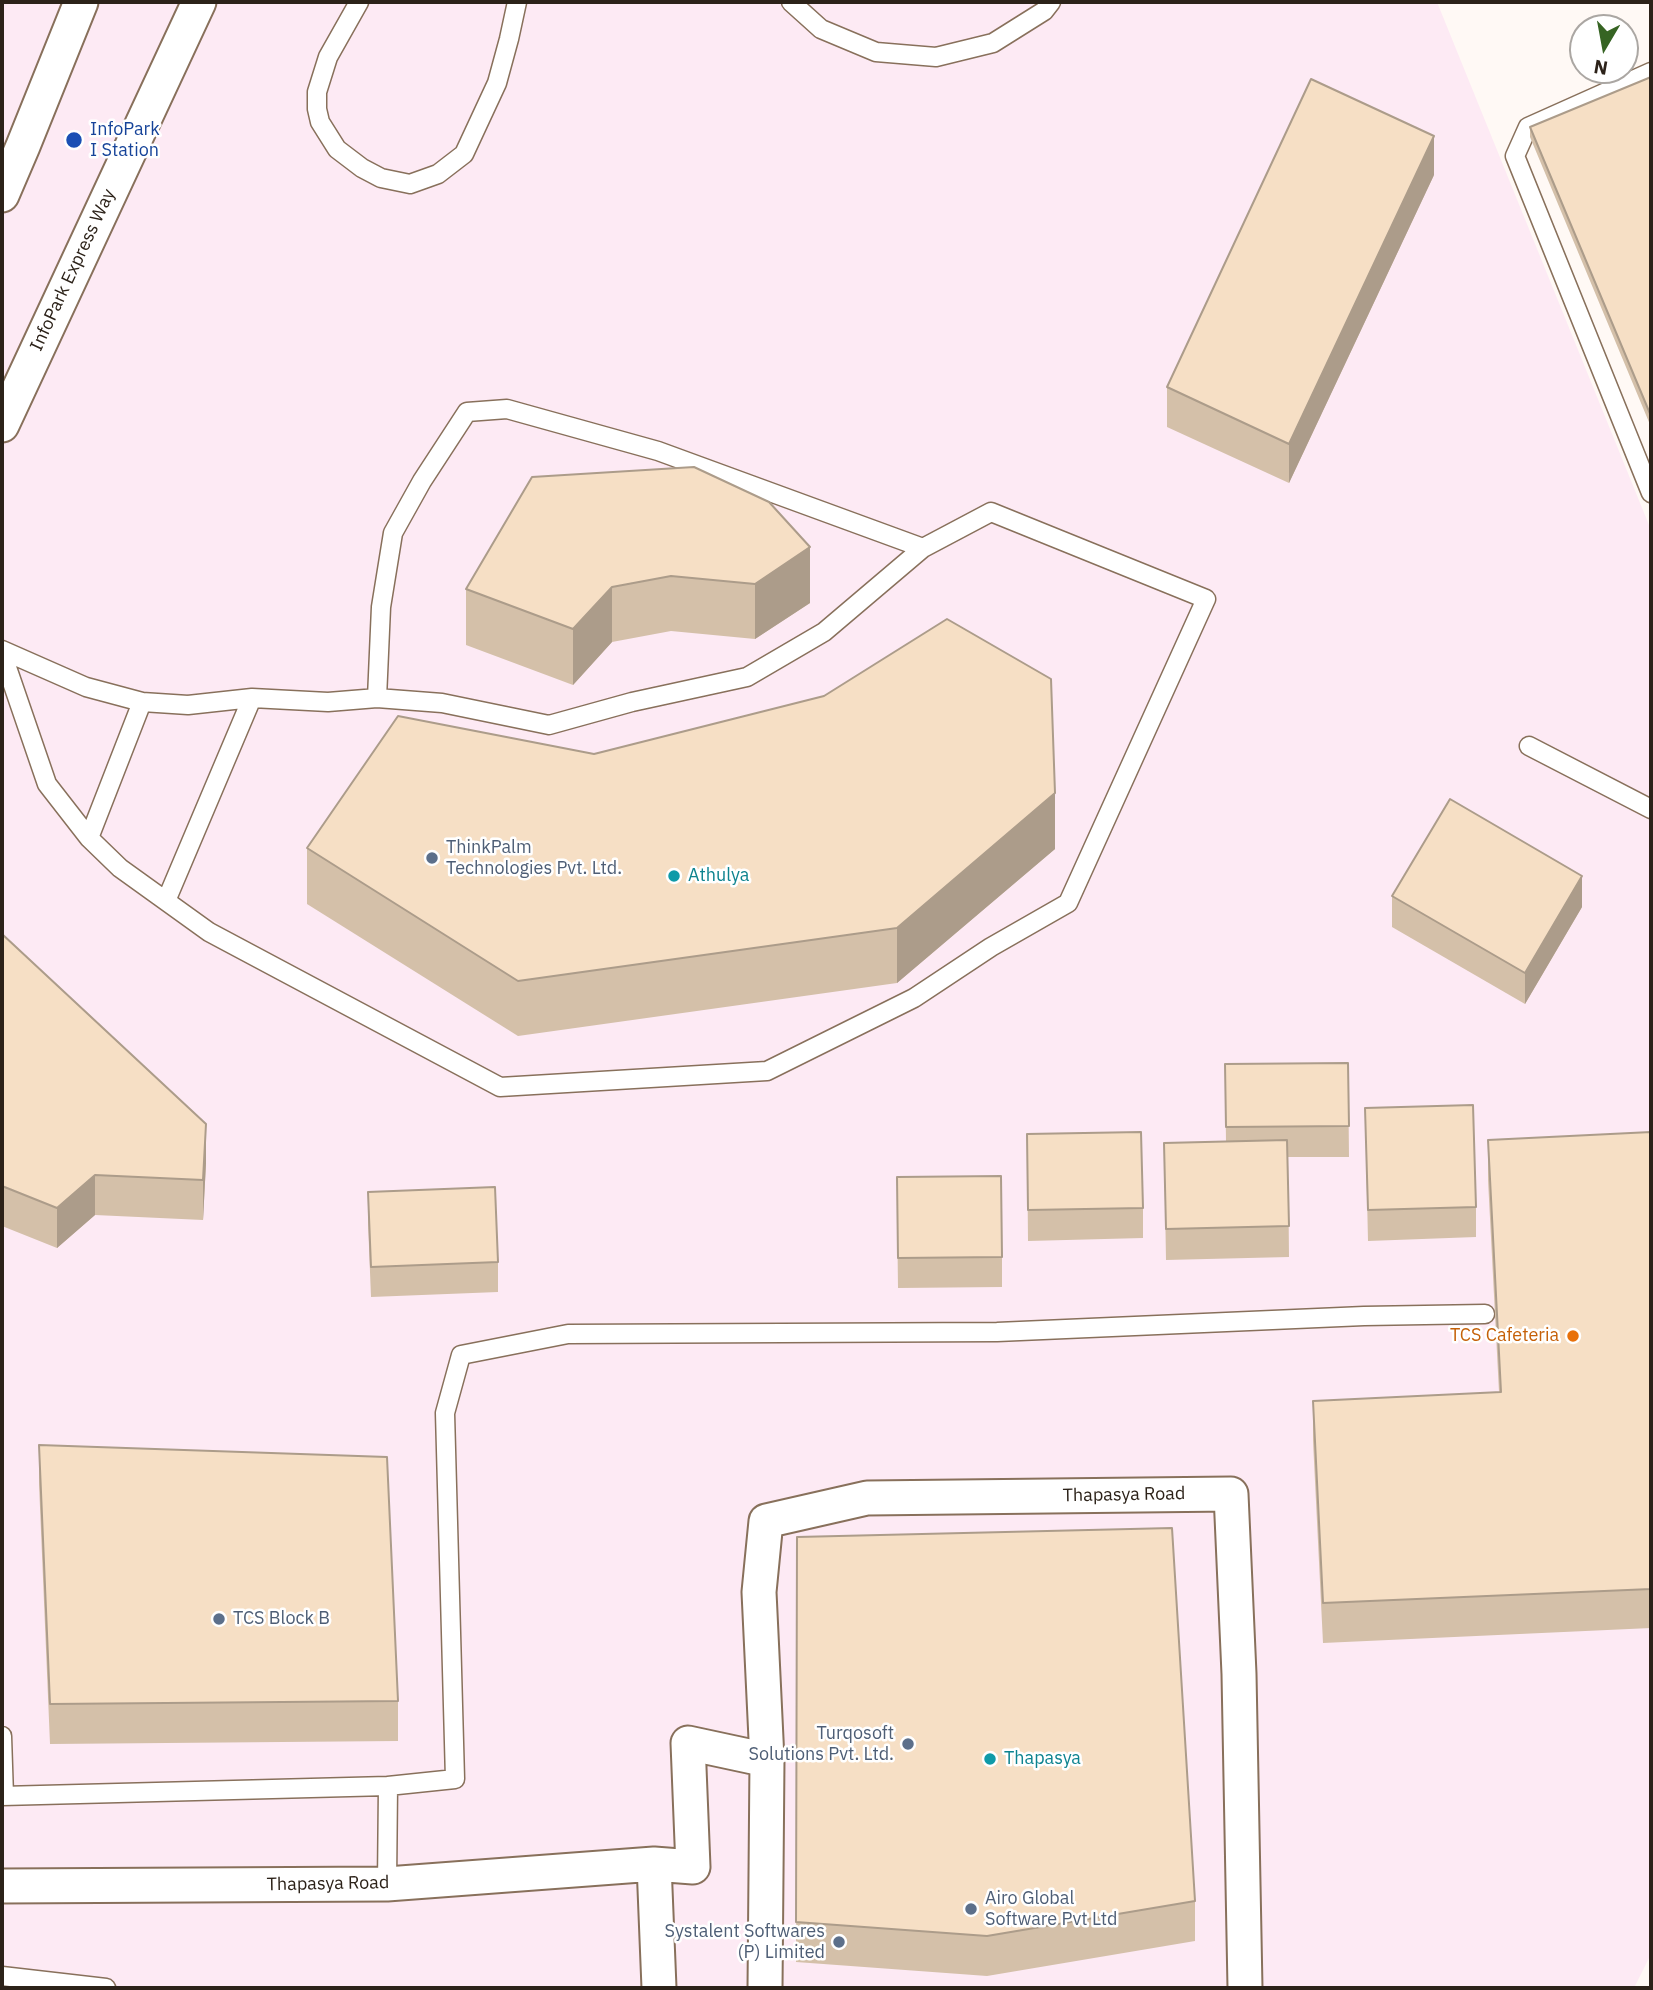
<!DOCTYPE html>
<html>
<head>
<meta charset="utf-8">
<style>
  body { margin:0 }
  #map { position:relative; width:1653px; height:1990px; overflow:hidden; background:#fff9f5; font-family:"IBM Plex Sans",sans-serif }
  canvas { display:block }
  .frame { position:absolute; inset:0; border:4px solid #2c2219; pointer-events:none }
  .north { position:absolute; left:1569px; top:14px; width:70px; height:70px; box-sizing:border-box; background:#fff; border:2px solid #aba7a3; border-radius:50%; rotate:190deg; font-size:19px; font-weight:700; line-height:28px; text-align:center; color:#2c2219 }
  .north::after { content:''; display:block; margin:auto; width:24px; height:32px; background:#366423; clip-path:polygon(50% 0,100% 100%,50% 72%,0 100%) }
</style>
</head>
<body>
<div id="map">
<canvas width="1653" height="1990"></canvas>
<div class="frame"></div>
<div class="north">N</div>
</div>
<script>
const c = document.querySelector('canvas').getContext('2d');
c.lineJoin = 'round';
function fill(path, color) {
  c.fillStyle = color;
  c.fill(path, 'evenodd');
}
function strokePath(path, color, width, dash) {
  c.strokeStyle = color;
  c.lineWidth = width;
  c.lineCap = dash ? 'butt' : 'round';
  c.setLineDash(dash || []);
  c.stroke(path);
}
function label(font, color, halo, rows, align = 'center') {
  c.font = font + ' "IBM Plex Sans",sans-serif';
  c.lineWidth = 5;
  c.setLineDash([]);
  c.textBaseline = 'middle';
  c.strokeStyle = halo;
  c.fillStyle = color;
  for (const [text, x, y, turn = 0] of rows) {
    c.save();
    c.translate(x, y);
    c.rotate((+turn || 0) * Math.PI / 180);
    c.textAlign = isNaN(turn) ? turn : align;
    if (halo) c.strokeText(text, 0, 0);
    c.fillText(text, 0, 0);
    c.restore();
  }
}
const commercial = new Path2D(`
  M 2,2 L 1437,2 L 1651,530 L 1651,1954 L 1634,1988 L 2,1988 Z`);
const service = new Path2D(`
  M 359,2 L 328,57 L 317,92 L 317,109 L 320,122 L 337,149 L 362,168 L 381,178 L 410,184 L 438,174 L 464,154 L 497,83 L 509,39 L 517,2
  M 791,2 L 821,29 L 876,52 L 936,57 L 993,43 L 1044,11 L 1051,2
  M 1651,72 L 1528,127 L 1515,156 L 1651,493
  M 2,650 L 86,687 L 142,702 L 188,705 L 252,698 L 328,702 L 377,698 L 442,703 L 549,725 L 632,702 L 747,677 L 824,632 L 923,548 L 991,512 L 1206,599 L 1068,903 L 991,947 L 914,998 L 767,1071 L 500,1087 L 209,932 L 120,868 L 89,838 L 47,784 L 2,653
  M 377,698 L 381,607 L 393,533 L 422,481 L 467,412 L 507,409 L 658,451 L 923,548
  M 1529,746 L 1651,809
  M 89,838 L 142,702
  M 166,901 L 252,698
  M 2,1736 L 4,1796
  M 2,1796 L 388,1786
  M 387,1884 L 388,1786 L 455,1779 L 445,1413 L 461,1355 L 568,1334 L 997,1332 L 1364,1316 L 1485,1314
  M 2,1976 L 106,1988`);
const minor = new Path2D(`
  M 2,195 L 23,146 L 81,2
  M 2,425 L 199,2
  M 654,1864 L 693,1867 L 688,1743 L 767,1760
  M 2,1886 L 387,1884 L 654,1864 L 659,1988
  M 765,1988 L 767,1760 L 759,1592 L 766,1521 L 867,1498 L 1231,1494 L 1239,1674 L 1245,1988`);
const wall = new Path2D(`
  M 1651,77 L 1651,427 L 1530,137 L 1530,127 Z
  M 1434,175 L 1289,483 L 1167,427 L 1167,387 Z
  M 532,477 L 810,603 L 755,639 L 671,631 L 612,642 L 573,685 L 466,645 L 466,589 Z
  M 307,848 L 1055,849 L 897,983 L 518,1036 L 307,904 Z
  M 1392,896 L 1582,907 L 1525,1004 L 1392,927 Z
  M 2,934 L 206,1163 L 203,1220 L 95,1215 L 57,1248 L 2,1226 Z
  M 1348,1063 L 1349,1157 L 1288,1157 L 1289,1257 L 1166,1260 L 1164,1143 L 1226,1142 L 1225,1064 Z
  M 1365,1108 L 1476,1207 L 1476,1237 L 1368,1241 Z
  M 1651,1132 L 1651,1628 L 1323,1643 L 1313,1441 L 1313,1401 L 1499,1392 L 1488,1180 L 1488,1140 Z
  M 1027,1134 L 1143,1208 L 1143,1238 L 1028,1241 Z
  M 368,1192 L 498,1262 L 498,1292 L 371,1297 L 368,1222 Z
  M 897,1207 L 1002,1257 L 1002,1287 L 898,1288 Z
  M 39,1445 L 398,1701 L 398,1741 L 50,1744 L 39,1484 Z
  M 797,1537 L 1195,1901 L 1195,1941 L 987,1976 L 796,1962 Z`);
const shadedWall = new Path2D(`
  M 1434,136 L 1434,175 L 1289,483 L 1289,444 Z
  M 810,547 L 810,603 L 755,639 L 755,584 Z
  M 612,587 L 612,642 L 573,685 L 573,629 Z
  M 1055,793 L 1055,849 L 897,983 L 897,928 Z
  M 1582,876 L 1582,907 L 1525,1004 L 1525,973 Z
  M 206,1124 L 206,1163 L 203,1220 L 203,1180 Z
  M 95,1175 L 95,1215 L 57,1248 L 57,1208 Z`);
const building = new Path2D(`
  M 1651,77 L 1651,416 L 1530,127 Z
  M 1311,79 L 1434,136 L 1289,444 L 1167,387 Z
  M 694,467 L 769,502 L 810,547 L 755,584 L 671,576 L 612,587 L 573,629 L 466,589 L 532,477 Z
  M 947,619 L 1051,679 L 1055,793 L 897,928 L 518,981 L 307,848 L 398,716 L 594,754 L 824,696 Z
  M 1450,799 L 1582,876 L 1525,973 L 1392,896 Z
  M 2,934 L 206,1124 L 203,1180 L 95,1175 L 57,1208 L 2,1186 Z
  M 1348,1063 L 1349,1126 L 1226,1127 L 1225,1064 Z
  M 1473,1105 L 1476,1207 L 1368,1210 L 1365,1108 Z
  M 1141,1132 L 1143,1208 L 1028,1210 L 1027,1134 Z
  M 1651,1132 L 1651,1589 L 1323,1603 L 1313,1401 L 1501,1392 L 1488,1140 Z
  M 1287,1140 L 1289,1226 L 1166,1229 L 1164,1143 Z
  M 1001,1176 L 1002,1257 L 898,1258 L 897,1177 Z
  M 495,1187 L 498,1262 L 371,1267 L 368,1192 Z
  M 39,1445 L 387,1457 L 398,1701 L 50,1704 Z
  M 1172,1528 L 1195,1901 L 987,1936 L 796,1922 L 797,1537 Z`);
const markers = [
  [74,140,9,"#1a4fb4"],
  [432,858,7,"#5c6f8a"],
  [674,876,7,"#0f9aa8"],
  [1573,1336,7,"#e8710a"],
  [219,1619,7,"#5c6f8a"],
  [908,1744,7,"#5c6f8a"],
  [990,1759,7,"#0f9aa8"],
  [971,1909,7,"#5c6f8a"],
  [839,1942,7,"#5c6f8a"]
];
const transitNames = [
  ["InfoPark",90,130],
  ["I Station",90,151]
];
const streetNames = [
  ["InfoPark Express Way",73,270,-65],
  ["Thapasya Road",1124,1495,-1],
  ["Thapasya Road",328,1884,-1]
];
const serviceNames = [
  ["ThinkPalm",446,848],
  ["Technologies Pvt. Ltd.",446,869],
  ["TCS Block B",233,1619],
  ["Turqosoft",894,1734,"right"],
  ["Solutions Pvt. Ltd.",894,1755,"right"],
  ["Airo Global",985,1899],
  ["Software Pvt Ltd",985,1920],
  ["Systalent Softwares",825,1932,"right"],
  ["(P) Limited",825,1953,"right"]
];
const cultureNames = [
  ["Athulya",688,876],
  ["Thapasya",1004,1759]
];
const foodNames = [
  ["TCS Cafeteria",1559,1336]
];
fill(commercial, '#fdeaf4');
strokePath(service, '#88705b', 21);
strokePath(minor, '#88705b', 37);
strokePath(service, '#fff', 18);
strokePath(minor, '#fff', 33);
fill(wall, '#d4c0a9');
fill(shadedWall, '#ac9c8a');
fill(building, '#f6dfc5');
strokePath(building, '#ac9c8a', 2);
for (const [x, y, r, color] of markers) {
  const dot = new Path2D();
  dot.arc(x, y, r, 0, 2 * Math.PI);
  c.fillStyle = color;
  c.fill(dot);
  strokePath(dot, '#fff', 2.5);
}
label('18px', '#164399', '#fff', transitNames, 'left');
label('18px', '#2c2219', '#fff', streetNames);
label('18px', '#4e5e75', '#fff', serviceNames, 'left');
label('18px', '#0d838f', '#fff', cultureNames, 'left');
label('18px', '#c56008', '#fff', foodNames, 'right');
</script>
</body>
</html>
